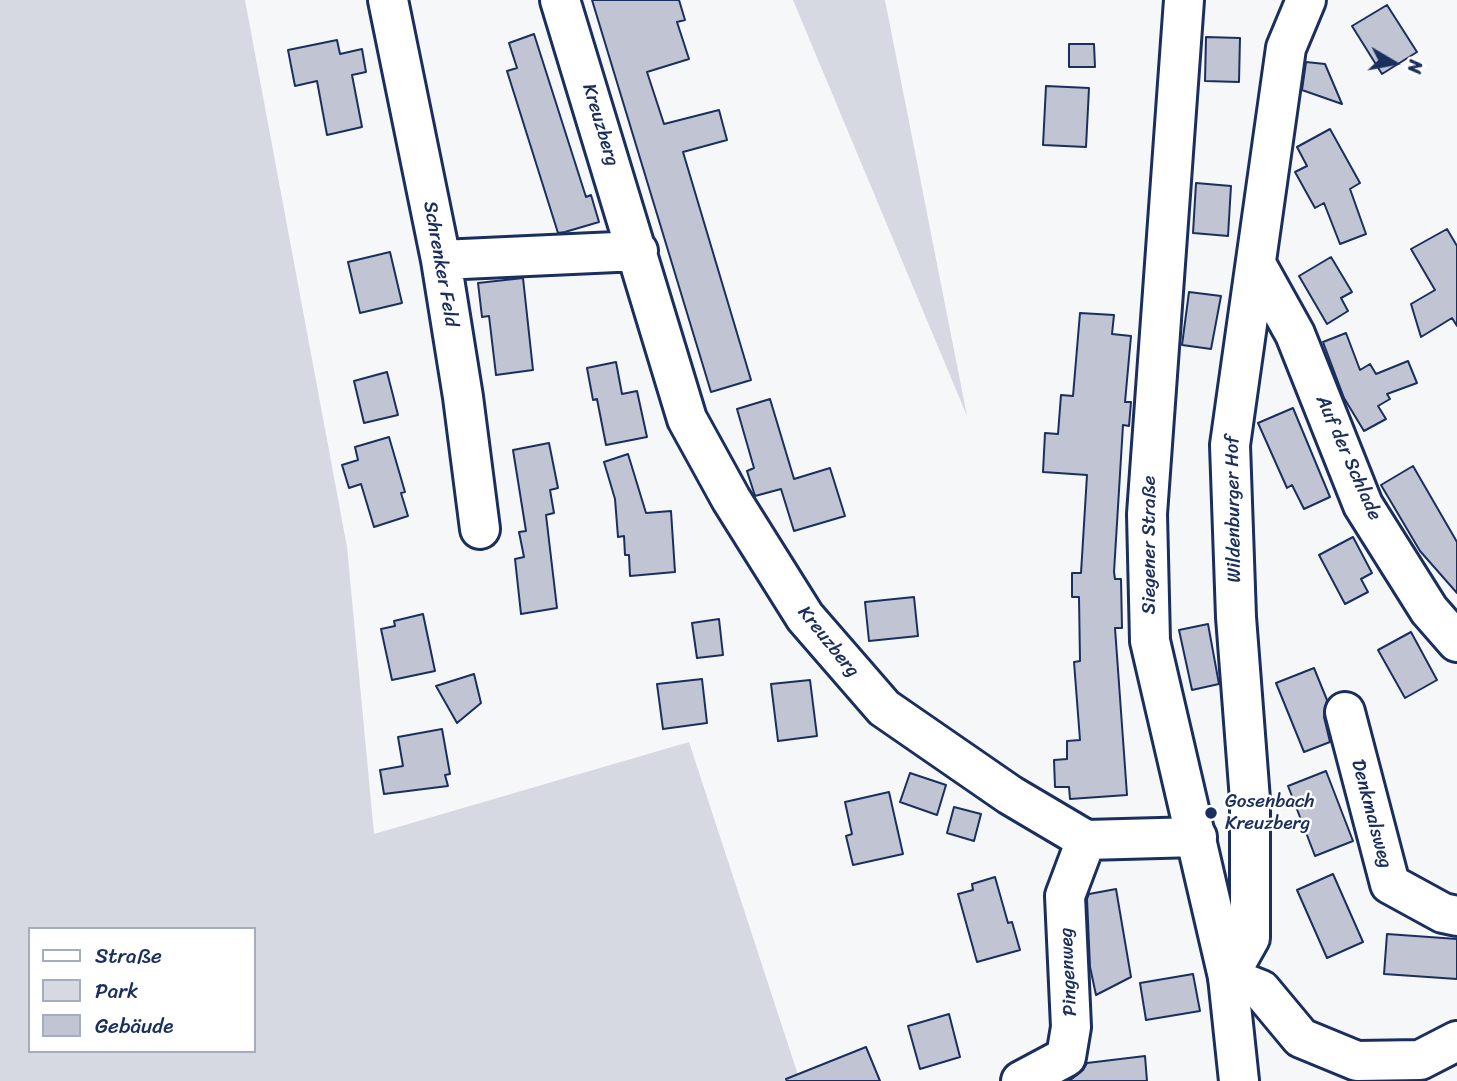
<!DOCTYPE html>
<html>
<head>
<meta charset="utf-8">
<style>
  body { margin:0 }
  #map { position:relative; width:1457px; height:1081px; overflow:hidden; background:#f6f7f9; font-family:Sriracha,sans-serif }
  canvas { display:block }
  .legend { position:absolute; left:28px; top:927px; width:228px; height:126px; box-sizing:border-box; background:#fff; border:2px solid #a4acbf; margin:0; padding:9px 12px; list-style:none; font-size:21px; color:#1b2f5e }
  .legend li { display:flex; align-items:center; gap:14px; height:35px }
  .legend b { width:35px; border:2px solid #a4acbf }
  .north { position:absolute; left:1359px; top:28px; width:70px; height:70px; -webkit-text-stroke:5px #fff; paint-order:stroke; rotate:100deg; font-size:19px; font-weight:700; line-height:28px; text-align:center; color:#1b2f5e }
  .north::after { content:''; display:block; margin:auto; width:24px; height:32px; background:#1b2f5e; clip-path:polygon(50% 0,100% 100%,50% 72%,0 100%) }
</style>
</head>
<body>
<div id="map">
<canvas width="1457" height="1081"></canvas>
<ul class="legend">
<li><b style="height:9px;background:#fff"></b>Straße</li>
<li><b style="height:19px;background:#d6d9e2"></b>Park</li>
<li><b style="height:19px;background:#c0c4d3"></b>Gebäude</li>
</ul>
<div class="north">N</div>
</div>
<script>
const c = document.querySelector('canvas').getContext('2d');
c.lineJoin = 'round';
function fill(path, color) {
  c.fillStyle = color;
  c.fill(path, 'evenodd');
}
function strokePath(path, color, width, dash) {
  c.strokeStyle = color;
  c.lineWidth = width;
  c.lineCap = dash ? 'butt' : 'round';
  c.setLineDash(dash || []);
  c.stroke(path);
}
function label(font, color, halo, rows, align = 'center') {
  c.font = font + ' Sriracha,sans-serif';
  c.lineWidth = 5;
  c.setLineDash([]);
  c.textBaseline = 'middle';
  c.strokeStyle = halo;
  c.fillStyle = color;
  for (const [text, x, y, turn = 0] of rows) {
    c.save();
    c.translate(x, y);
    c.rotate((+turn || 0) * Math.PI / 180);
    c.textAlign = isNaN(turn) ? turn : align;
    if (halo) c.strokeText(text, 0, 0);
    c.fillText(text, 0, 0);
    c.restore();
  }
}
const green = new Path2D(`
  M 0,0 L 245,0 L 347,547 L 374,834 L 689,742 L 800,1081 L 0,1081 ZM 30,929 L 254,929 L 254,1051 L 30,1051 Z
  M 793,0 L 885,0 L 967,416 Z`);
const building = new Path2D(`
  M 592,0 L 679,0 L 685,20 L 677,22 L 689,59 L 647,72 L 664,124 L 719,110 L 727,140 L 683,152 L 751,380 L 711,392 Z
  M 1387,5 L 1417,52 L 1382,74 L 1352,26 Z
  M 534,34 L 586,197 L 591,195 L 599,222 L 565,232 L 558,233 L 507,71 L 517,68 L 509,43 Z
  M 1206,37 L 1240,38 L 1239,82 L 1205,81 Z
  M 337,40 L 340,54 L 362,49 L 366,72 L 352,75 L 362,127 L 327,135 L 317,81 L 295,86 L 288,50 Z
  M 1069,44 L 1094,44 L 1095,67 L 1069,67 Z
  M 1306,62 L 1325,64 L 1342,104 L 1302,90 Z
  M 1046,86 L 1089,88 L 1086,147 L 1043,145 Z
  M 1330,129 L 1360,183 L 1350,189 L 1366,234 L 1340,244 L 1324,203 L 1315,208 L 1295,172 L 1307,166 L 1297,147 Z
  M 1196,183 L 1231,186 L 1228,236 L 1193,233 Z
  M 1447,229 L 1457,246 L 1457,326 L 1452,318 L 1421,337 L 1411,304 L 1435,290 L 1411,249 Z
  M 390,252 L 402,303 L 360,313 L 348,262 Z
  M 1331,257 L 1352,292 L 1341,298 L 1348,311 L 1327,324 L 1299,276 Z
  M 523,278 L 533,370 L 496,375 L 489,316 L 482,317 L 478,283 Z
  M 1189,292 L 1221,296 L 1211,349 L 1182,345 Z
  M 1080,313 L 1114,315 L 1112,334 L 1131,336 L 1125,402 L 1131,402 L 1129,426 L 1123,425 L 1114,572 L 1115,579 L 1121,579 L 1122,628 L 1115,628 L 1127,795 L 1070,799 L 1069,787 L 1055,787 L 1054,760 L 1067,759 L 1067,741 L 1080,740 L 1074,662 L 1080,661 L 1079,597 L 1072,597 L 1072,573 L 1081,573 L 1087,475 L 1043,472 L 1045,433 L 1058,434 L 1061,395 L 1073,396 Z
  M 1346,333 L 1360,370 L 1370,364 L 1376,374 L 1408,361 L 1417,383 L 1387,394 L 1390,399 L 1378,406 L 1386,419 L 1364,431 L 1344,398 L 1323,342 Z
  M 616,362 L 622,394 L 637,391 L 647,437 L 606,445 L 597,399 L 593,400 L 587,368 Z
  M 387,372 L 398,415 L 364,423 L 354,381 Z
  M 770,399 L 794,479 L 830,468 L 845,516 L 794,531 L 781,489 L 755,496 L 747,471 L 754,468 L 737,409 Z
  M 1293,408 L 1330,497 L 1304,509 L 1292,485 L 1287,488 L 1258,423 Z
  M 389,437 L 405,492 L 401,493 L 408,516 L 374,527 L 361,484 L 349,488 L 342,465 L 358,460 L 355,447 Z
  M 549,443 L 558,488 L 550,490 L 554,513 L 546,515 L 557,608 L 521,614 L 515,559 L 524,557 L 519,532 L 526,531 L 513,450 Z
  M 628,454 L 646,513 L 671,511 L 675,572 L 630,576 L 629,555 L 625,555 L 624,536 L 618,537 L 615,499 L 604,462 Z
  M 1413,466 L 1457,542 L 1457,593 L 1420,551 L 1381,485 Z
  M 1353,537 L 1372,573 L 1361,579 L 1368,592 L 1345,604 L 1319,555 Z
  M 914,597 L 918,636 L 869,641 L 865,602 Z
  M 423,614 L 435,671 L 392,680 L 381,629 L 395,626 L 394,621 Z
  M 719,619 L 723,655 L 697,658 L 692,623 Z
  M 1208,624 L 1219,684 L 1192,690 L 1179,630 Z
  M 1411,632 L 1437,680 L 1405,698 L 1378,650 Z
  M 1314,668 L 1327,700 L 1324,717 L 1330,742 L 1304,752 L 1276,683 Z
  M 474,674 L 481,703 L 457,723 L 436,686 Z
  M 702,679 L 707,723 L 663,729 L 657,684 Z
  M 810,680 L 817,736 L 778,741 L 771,684 Z
  M 442,729 L 450,774 L 445,775 L 448,786 L 384,794 L 380,770 L 403,766 L 398,737 Z
  M 1326,771 L 1353,841 L 1315,856 L 1288,786 Z
  M 910,773 L 946,785 L 937,815 L 900,802 Z
  M 889,792 L 903,854 L 853,865 L 846,836 L 852,834 L 845,802 Z
  M 954,807 L 981,814 L 974,841 L 947,833 Z
  M 1333,874 L 1363,942 L 1327,958 L 1297,890 Z
  M 995,877 L 1008,923 L 1012,922 L 1020,950 L 977,962 L 958,894 L 973,890 L 972,884 Z
  M 1116,889 L 1131,977 L 1096,995 L 1090,967 L 1087,899 L 1089,894 Z
  M 1387,934 L 1457,939 L 1457,979 L 1384,974 Z
  M 1193,974 L 1200,1011 L 1146,1020 L 1140,983 Z
  M 949,1014 L 960,1057 L 920,1069 L 908,1026 Z
  M 866,1047 L 880,1081 L 787,1081 L 786,1079 Z
  M 1145,1056 L 1147,1081 L 1069,1081 L 1083,1070 L 1087,1063 Z`);
const minor = new Path2D(`
  M 388,0 L 441,260 L 463,397 L 480,529
  M 560,0 L 687,419 L 731,499 L 805,617 L 884,708 L 1010,795 L 1086,840 L 1197,837
  M 1306,0 L 1286,48 L 1230,445 L 1236,617 L 1250,800 L 1250,938 L 1228,977 L 1261,990 L 1301,1038 L 1357,1061 L 1420,1060 L 1457,1041
  M 441,260 L 638,251
  M 1256,264 L 1295,334 L 1363,505 L 1429,610 L 1457,642
  M 1345,712 L 1390,884 L 1443,913 L 1457,916
  M 1021,1081 L 1066,1057 L 1071,1027 L 1065,896 L 1086,840`);
const major = new Path2D(`
  M 1184,0 L 1147,514 L 1150,641 L 1228,977 L 1239,1081`);
const markers = [
  [1211,813,7,"#1b2f5e"]
];
const streetNames = [
  ["Kreuzberg",600,125,73],
  ["Schrenker Feld",440,264,80],
  ["Auf der Schlade",1348,458,66],
  ["Wildenburger Hof",1234,509,-91],
  ["Siegener Straße",1150,545,-90],
  ["Kreuzberg",828,642,51],
  ["Denkmalsweg",1371,814,75],
  ["Pingenweg",1069,972,-93]
];
const poiNames = [
  ["Gosenbach",1225,802],
  ["Kreuzberg",1225,824]
];
fill(green, '#d6d9e2');
fill(building, '#c0c4d3');
strokePath(building, '#1b2f5e', 2);
strokePath(minor, '#1b2f5e', 44);
strokePath(major, '#1b2f5e', 44);
strokePath(minor, '#fff', 38);
strokePath(major, '#fff', 38);
for (const [x, y, r, color] of markers) {
  const dot = new Path2D();
  dot.arc(x, y, r, 0, 2 * Math.PI);
  c.fillStyle = color;
  c.fill(dot);
  strokePath(dot, '#fff', 2.5);
}
label('19px', '#1b2f5e', '#fff', streetNames);
label('19px', '#1b2f5e', '#fff', poiNames, 'left');
</script>
</body>
</html>
